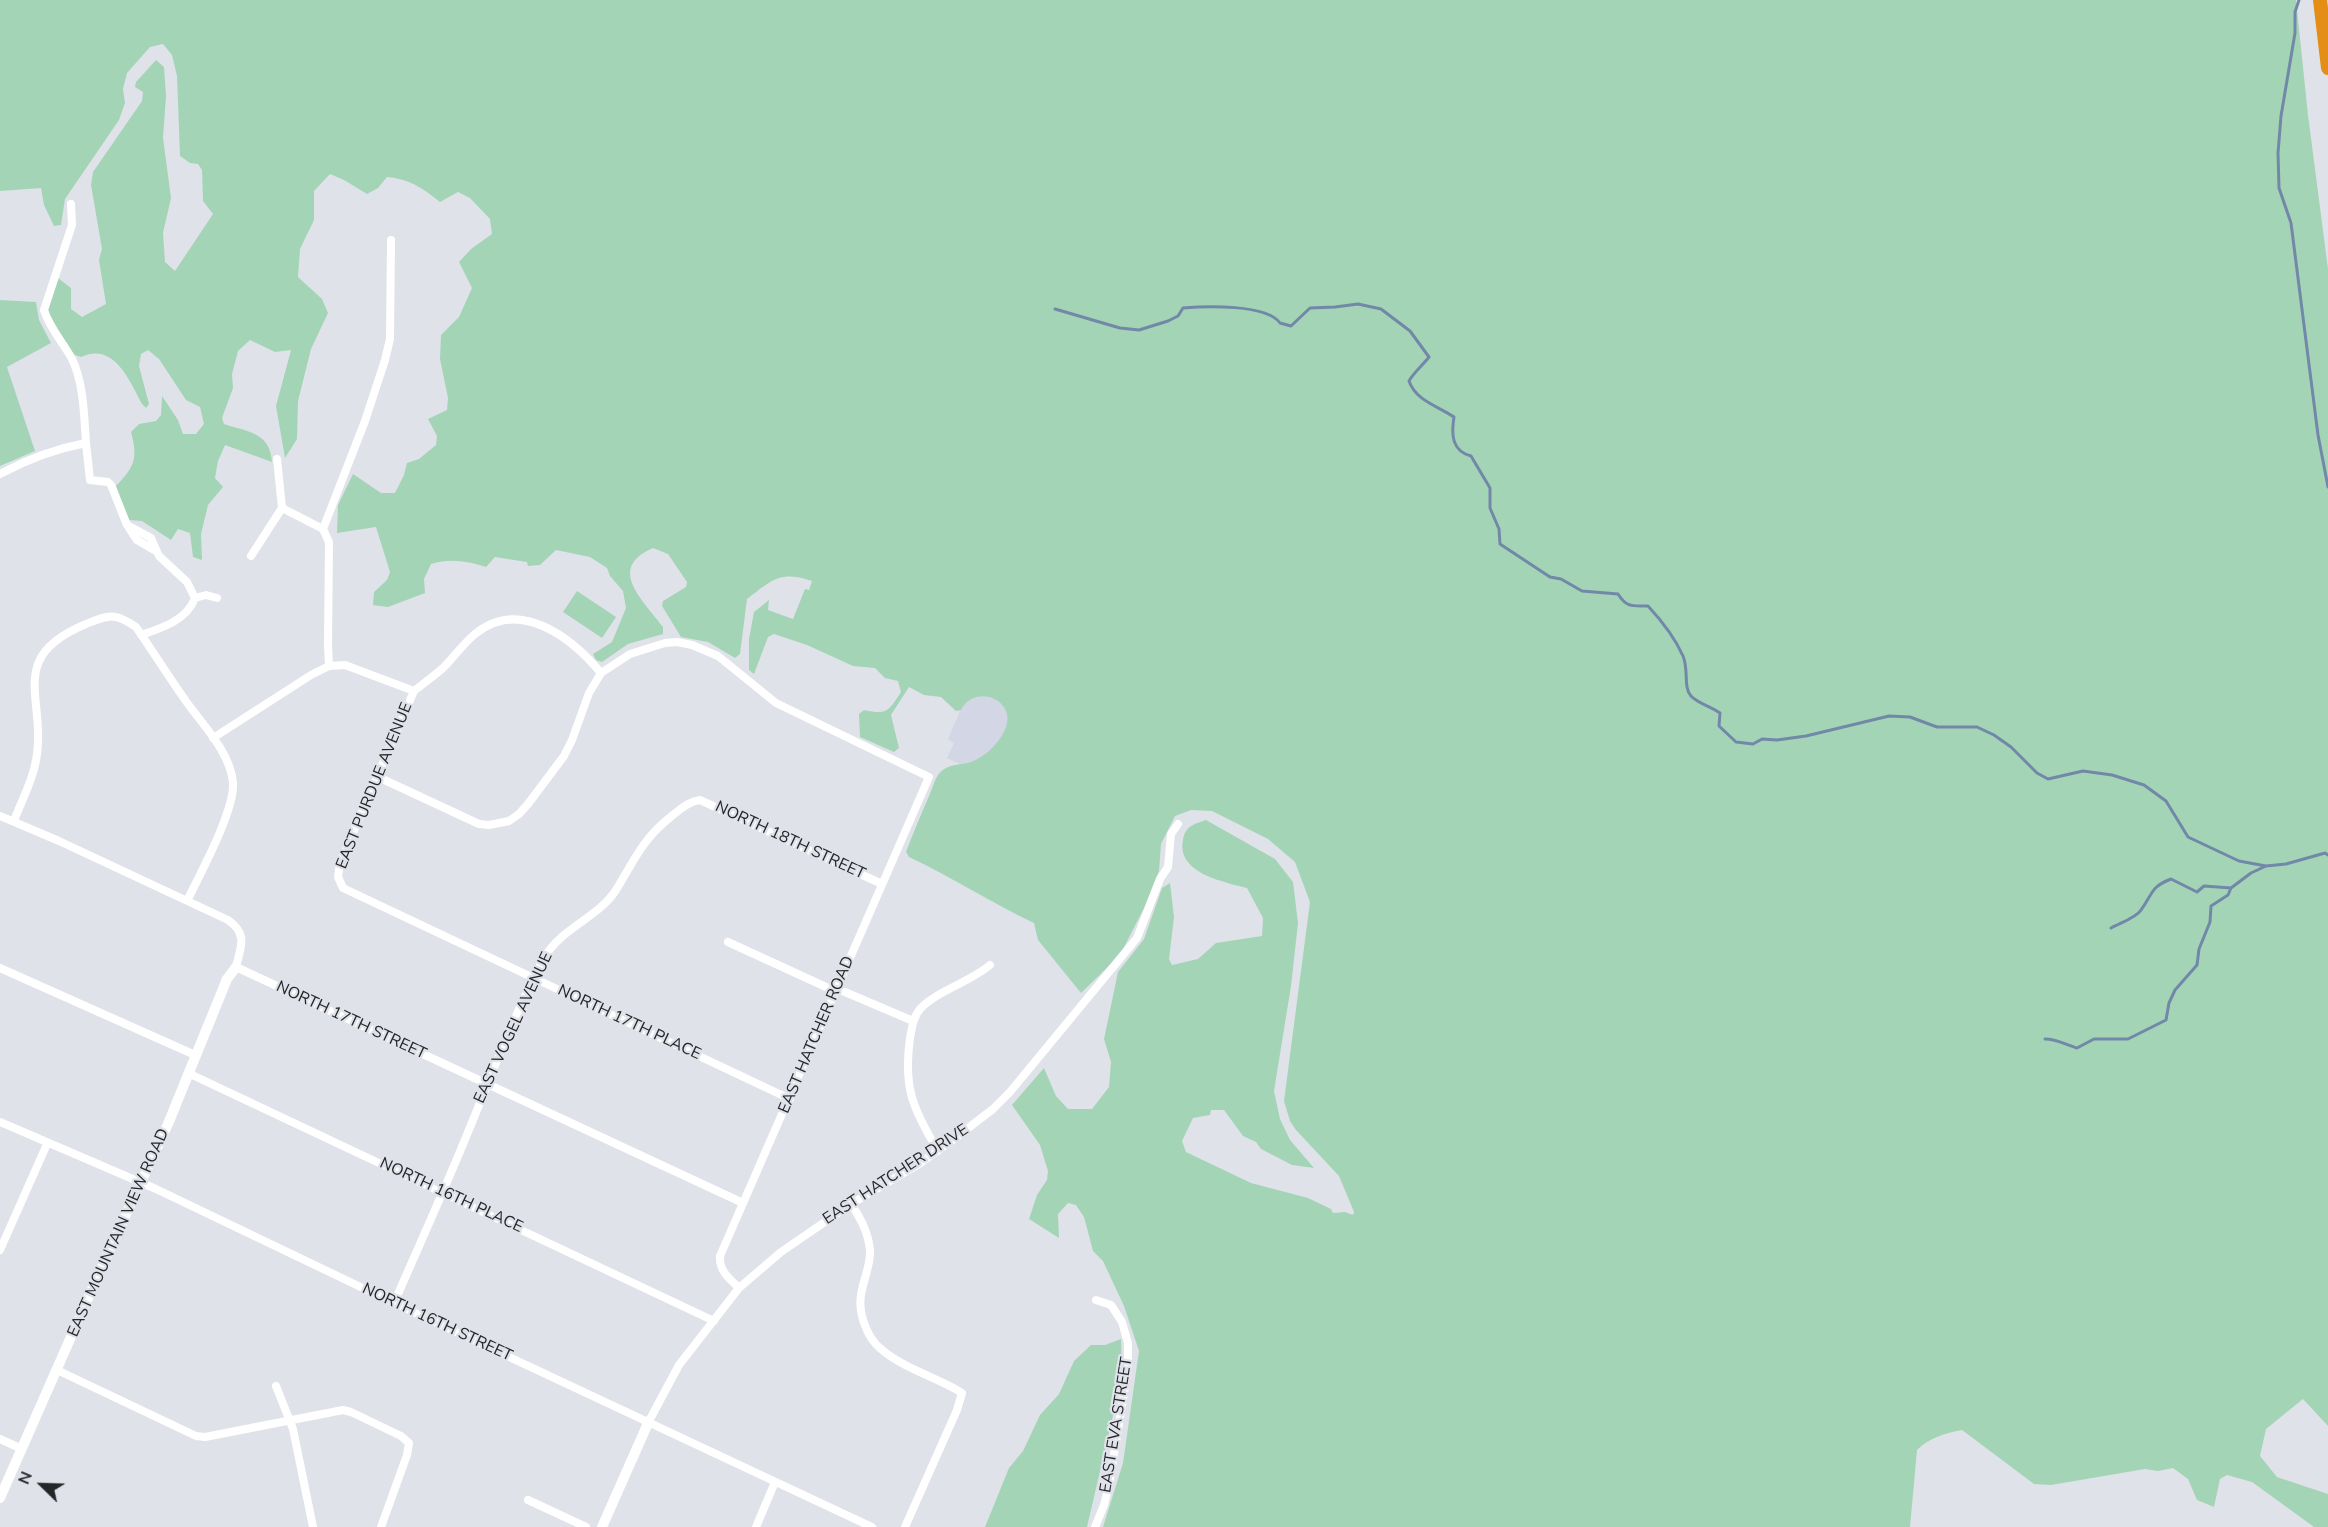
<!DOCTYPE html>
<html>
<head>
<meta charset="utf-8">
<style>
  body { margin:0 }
  #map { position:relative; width:2328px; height:1527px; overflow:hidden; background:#e0e2ea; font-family:"Nunito Sans",sans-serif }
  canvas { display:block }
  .north { position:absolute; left:12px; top:1455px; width:60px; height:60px; -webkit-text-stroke:4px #e0e2ea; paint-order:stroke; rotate:293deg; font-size:16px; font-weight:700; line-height:24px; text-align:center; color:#252628 }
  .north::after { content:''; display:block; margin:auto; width:21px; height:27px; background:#252628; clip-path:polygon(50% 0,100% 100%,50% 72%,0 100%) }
</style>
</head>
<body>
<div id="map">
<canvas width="2328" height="1527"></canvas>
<div class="north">N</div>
</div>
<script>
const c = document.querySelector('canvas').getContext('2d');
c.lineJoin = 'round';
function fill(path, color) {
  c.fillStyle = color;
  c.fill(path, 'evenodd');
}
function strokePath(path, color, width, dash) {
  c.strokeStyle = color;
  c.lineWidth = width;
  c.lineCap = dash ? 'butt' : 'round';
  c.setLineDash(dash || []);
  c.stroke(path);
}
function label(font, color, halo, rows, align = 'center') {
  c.font = font + ' "Nunito Sans",sans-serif';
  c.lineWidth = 4.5;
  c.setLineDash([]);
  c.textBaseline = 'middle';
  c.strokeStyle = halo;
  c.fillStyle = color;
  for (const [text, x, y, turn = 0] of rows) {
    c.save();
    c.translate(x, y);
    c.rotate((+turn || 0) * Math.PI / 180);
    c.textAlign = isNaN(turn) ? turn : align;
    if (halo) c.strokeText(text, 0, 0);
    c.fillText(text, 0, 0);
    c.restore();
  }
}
const built = new Path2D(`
  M 974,678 L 1022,700 L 988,778 L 947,758 L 954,743 L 948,739 Z`);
const green = new Path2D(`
  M 0,0 L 2296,0 L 2308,115 L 2328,269 L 2328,1426 L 2303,1399 L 2266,1429 L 2260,1456 L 2277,1477 L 2328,1494 L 2328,1527 L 2314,1527 L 2252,1482 L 2227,1475 L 2220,1479 L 2214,1507 L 2197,1500 L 2188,1479 L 2173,1468 L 2158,1471 L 2145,1469 L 2051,1485 L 2034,1484 L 1962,1430 C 1945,1433 1929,1438 1917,1450 L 1910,1527 L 1103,1527 L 1123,1463 L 1139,1351 L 1124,1306 L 1103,1261 L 1093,1251 L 1084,1217 L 1076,1205 L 1068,1203 L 1058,1214 L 1059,1238 L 1029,1219 L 1037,1195 L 1047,1180 L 1048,1171 L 1040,1145 L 1012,1105 L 1044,1068 L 1056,1096 L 1068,1109 L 1092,1109 L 1109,1087 L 1111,1062 L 1104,1039 L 1118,972 L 1144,939 L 1162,888 L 1170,883 L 1174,917 L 1169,959 L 1172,965 L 1198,959 L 1216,943 L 1262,936 L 1263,918 L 1247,888 C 1224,882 1176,873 1183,840 C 1185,826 1194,824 1206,820 L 1275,859 L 1293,882 L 1298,923 L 1291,986 L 1274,1091 L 1280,1119 L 1290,1140 L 1314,1168 L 1292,1165 L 1261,1149 L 1256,1142 L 1243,1136 L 1224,1110 L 1211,1110 L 1210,1115 L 1193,1118 L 1182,1141 L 1186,1152 L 1251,1183 L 1308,1198 L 1331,1209 L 1333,1213 L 1345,1212 L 1353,1215 L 1354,1212 L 1339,1176 L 1296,1130 L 1290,1121 L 1284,1101 L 1310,902 L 1295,862 L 1268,839 L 1212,811 L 1191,810 L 1175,816 L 1161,844 L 1159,871 L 1144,908 L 1120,955 L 1081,993 L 1038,940 L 1034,923 C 991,903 952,877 909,857 L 906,852 C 913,833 921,815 929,796 C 932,790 934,781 938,775 C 947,763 958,766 971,762 C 985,757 1001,742 1006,727 C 1016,700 975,683 961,710 L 956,711 L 941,697 L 924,695 L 909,687 L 891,715 L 899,748 L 894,752 L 860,737 L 859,714 L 864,710 C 887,715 888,712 901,692 L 898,681 L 885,678 L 875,668 L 853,666 L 807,645 L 774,634 L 768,637 L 754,674 L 749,670 L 749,639 L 754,612 L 769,600 L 768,610 L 793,619 L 805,589 L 809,590 L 812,581 C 780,570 772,580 747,599 L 740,654 L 735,658 L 708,642 L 681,637 L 662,606 L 663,601 L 686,587 L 687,582 L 668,554 L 653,548 C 606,568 643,600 663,627 L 663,634 L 628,644 L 602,662 L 596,660 L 593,654 L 612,642 L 626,608 L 623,591 L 610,576 L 607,568 L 590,557 L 556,550 L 540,565 L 528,566 L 527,562 L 495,557 L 486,567 C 468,561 450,558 431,564 L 424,579 L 425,593 L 388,607 L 373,605 L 374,592 L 387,580 L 390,572 L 376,527 L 337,533 L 338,505 L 353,474 L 381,493 L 395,493 L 404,475 L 407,463 L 419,459 L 436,445 L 437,436 L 428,419 L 447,410 L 448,398 L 440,359 L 441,335 L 459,317 L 472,288 L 459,262 L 471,249 L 492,234 L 490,219 L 470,198 L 458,192 L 440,202 C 423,188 409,179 387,177 L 378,188 L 367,194 L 344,180 L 330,174 L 314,191 L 314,220 L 300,249 L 298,277 L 322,299 L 328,313 L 311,349 L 298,401 L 297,439 L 285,458 L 276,406 L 291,350 L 275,352 L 250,340 L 238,351 L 232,374 L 233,388 L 222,418 L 224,424 C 248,432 270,432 272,462 L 225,445 L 218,461 L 215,478 L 223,487 L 208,505 L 201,534 L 202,560 L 193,557 L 190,533 L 178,529 L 171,540 L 142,521 L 129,520 L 116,486 C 135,466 138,459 131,432 L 139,424 L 156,421 L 161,415 L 162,396 L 178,420 L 183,434 L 196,434 L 204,424 L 200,407 L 186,400 L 159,359 L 148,350 L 141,354 L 139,366 L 149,404 L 146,408 L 142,404 C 129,380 114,342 81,357 L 72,354 L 48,316 L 48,305 L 58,278 L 71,288 L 71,309 L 82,317 L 106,304 L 99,260 L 102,249 L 91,185 L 93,172 L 142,101 L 143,92 L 135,87 L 136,82 L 156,60 L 164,67 L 166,96 L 163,138 L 171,198 L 163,233 L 165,262 L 175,271 L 213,214 L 203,201 L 202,170 L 198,164 L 190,163 L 180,156 L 177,76 L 172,55 L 163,44 L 150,47 L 127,73 L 123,89 L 125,103 L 119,120 L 65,199 L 61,225 L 54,226 L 44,205 L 41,188 L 0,191 Z
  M 0,300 L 36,302 L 39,320 L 51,343 L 7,367 L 35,451 L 0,466 Z
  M 577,591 L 616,617 L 602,638 L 563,612 Z
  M 1121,1339 L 1122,1377 L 1087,1527 L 985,1527 L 1009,1468 L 1023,1451 L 1040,1415 L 1059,1394 L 1074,1361 L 1091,1345 L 1105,1345 Z`);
const stream = new Path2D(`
  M 2299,0 L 2295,12 L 2295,33 L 2281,116 L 2278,153 L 2279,188 L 2291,223 L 2318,435 L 2328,487
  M 1055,309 L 1120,328 L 1139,330 L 1168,321 L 1178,316 L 1183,308 C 1205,306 1267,304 1280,323 L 1291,326 L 1310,308 L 1335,307 L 1358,304 L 1381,309 L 1410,331 L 1429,357 C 1422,366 1414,372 1409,381 C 1416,401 1438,406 1454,417 C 1451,435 1452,451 1471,456 L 1490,488 L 1490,508 L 1499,529 L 1500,544 L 1550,577 L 1561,579 L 1582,591 L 1618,594 C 1627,608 1632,606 1648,606 C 1661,620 1675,638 1683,656 C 1689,670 1683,687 1691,696 C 1697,703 1712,707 1720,713 L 1719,726 L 1736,742 L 1753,744 L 1762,739 L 1777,740 L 1806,736 L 1889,716 L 1910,717 L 1937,727 L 1977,727 L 1994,735 L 2011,747 L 2037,773 L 2048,779 L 2083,771 L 2112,775 L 2144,785 L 2166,801 L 2188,837 L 2239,861 L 2266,866
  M 2111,928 C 2120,923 2136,918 2141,910 C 2153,894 2150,887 2171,879 L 2197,892 L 2204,886 L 2231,888 L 2251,873 L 2266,866 L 2286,864 L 2325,853 L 2328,855
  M 2045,1039 C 2057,1039 2066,1045 2077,1048 L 2094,1039 L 2128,1039 L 2166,1020 L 2169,1003 L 2175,990 L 2197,965 L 2199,949 L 2210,922 L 2211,906 L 2228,895 L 2231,888`);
const street = new Path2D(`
  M 86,443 L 90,480 L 108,482 L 111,485 L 127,525 L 151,538 L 159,556 L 187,582 L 195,598 C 187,620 162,628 141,635
  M 0,474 C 28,459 54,449 86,443 C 84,416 84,384 72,359 C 63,342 50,329 44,310 L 72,225 L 71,204
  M 282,508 L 323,529
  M 129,528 L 137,540 L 156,551
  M 251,556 L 282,508 L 277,459
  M 195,598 L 206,595 L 217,598
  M 329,666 L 328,644 L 329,542 L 323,529 L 365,421 L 385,360 L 390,339 L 391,240
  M 414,691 L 340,863 L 338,877 L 343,888 L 790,1099
  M 414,691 C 424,683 434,676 443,668 C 454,657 463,644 475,634 C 520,597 572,638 601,673
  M 213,738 L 311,675 L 329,666 L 345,665 L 414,691
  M 378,777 L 479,824 L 489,825 L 509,821 L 519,814 L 528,804 L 564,756 L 572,740 L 589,693 L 601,673 L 630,654 L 665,643 L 677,642 L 692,645 L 718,656 L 776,703 L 929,777 L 720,1256 C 719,1271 729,1278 739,1288
  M 0,816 L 59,841 L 228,920 C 248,934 241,946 236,967 L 743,1203
  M 14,821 C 21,802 31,784 35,765 C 50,701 2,659 86,624 C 109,615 114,612 136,627 C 154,653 170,679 188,704 C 204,726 231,754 233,783 C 235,810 200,874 188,899
  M 728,942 L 826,987 L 845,992 L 913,1021
  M 0,968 L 195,1055
  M 188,1073 L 714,1321
  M 0,1122 L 156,1189 L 394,1303 L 872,1527
  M 938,1151 C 913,1109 903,1088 910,1038 C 912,1028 913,1016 921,1008 C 937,991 970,982 990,965
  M 851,1204 C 861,1219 868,1232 870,1250 C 871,1265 863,1280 861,1295 C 858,1313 867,1338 881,1349 C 904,1369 937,1377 962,1393 L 957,1410 L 905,1527
  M 0,1250 L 47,1144
  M 394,1303 C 418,1248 443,1193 466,1137 C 491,1077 514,1014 544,958 C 561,928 598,918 616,890 C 635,859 643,838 673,815 C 681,808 690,801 700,800 L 882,884
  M 57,1370 L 196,1436 L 205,1437 L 343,1410 L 351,1412 L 401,1436 L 409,1443 L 407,1455 L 381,1527
  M 276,1386 L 293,1429 L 313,1527
  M 649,1421 L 679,1365 L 739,1288 L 781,1252 L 851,1204 L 919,1164 L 950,1142 L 993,1109 L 1010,1092 L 1137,938 L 1160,879 L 1168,867 L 1171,834 L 1178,824
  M 0,1439 L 22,1449
  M 528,1500 L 586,1527
  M 756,1527 L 775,1482
  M 1095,1527 L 1104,1505 L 1109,1485 L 1128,1368 L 1128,1343 L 1122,1322 L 1111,1305 L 1096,1300`);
const secondary = new Path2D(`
  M 0,1498 L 104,1262 L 168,1124 L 227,979 L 236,967
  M 602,1527 L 649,1421`);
const highway = new Path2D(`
  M 2320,0 L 2328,68`);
const streetNames = [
  ["EAST PURDUE AVENUE",375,786,-68],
  ["NORTH 18TH STREET",790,841,25],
  ["NORTH 17TH STREET",351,1021,25],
  ["NORTH 17TH PLACE",629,1023,25],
  ["EAST VOGEL AVENUE",514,1028,-65],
  ["EAST HATCHER ROAD",817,1035,-67],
  ["EAST HATCHER DRIVE",896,1175,-33],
  ["NORTH 16TH PLACE",451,1196,25],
  ["EAST MOUNTAIN VIEW ROAD",119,1233,-66],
  ["NORTH 16TH STREET",437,1323,25],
  ["EAST EVA STREET",1117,1425,-81]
];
fill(built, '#d2d6e5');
fill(green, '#a4d4b6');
strokePath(stream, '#7288a8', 3);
strokePath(street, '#fff', 8);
strokePath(secondary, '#fff', 10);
strokePath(highway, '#e48e17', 14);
label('16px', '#252628', '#e0e2ea', streetNames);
</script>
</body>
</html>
